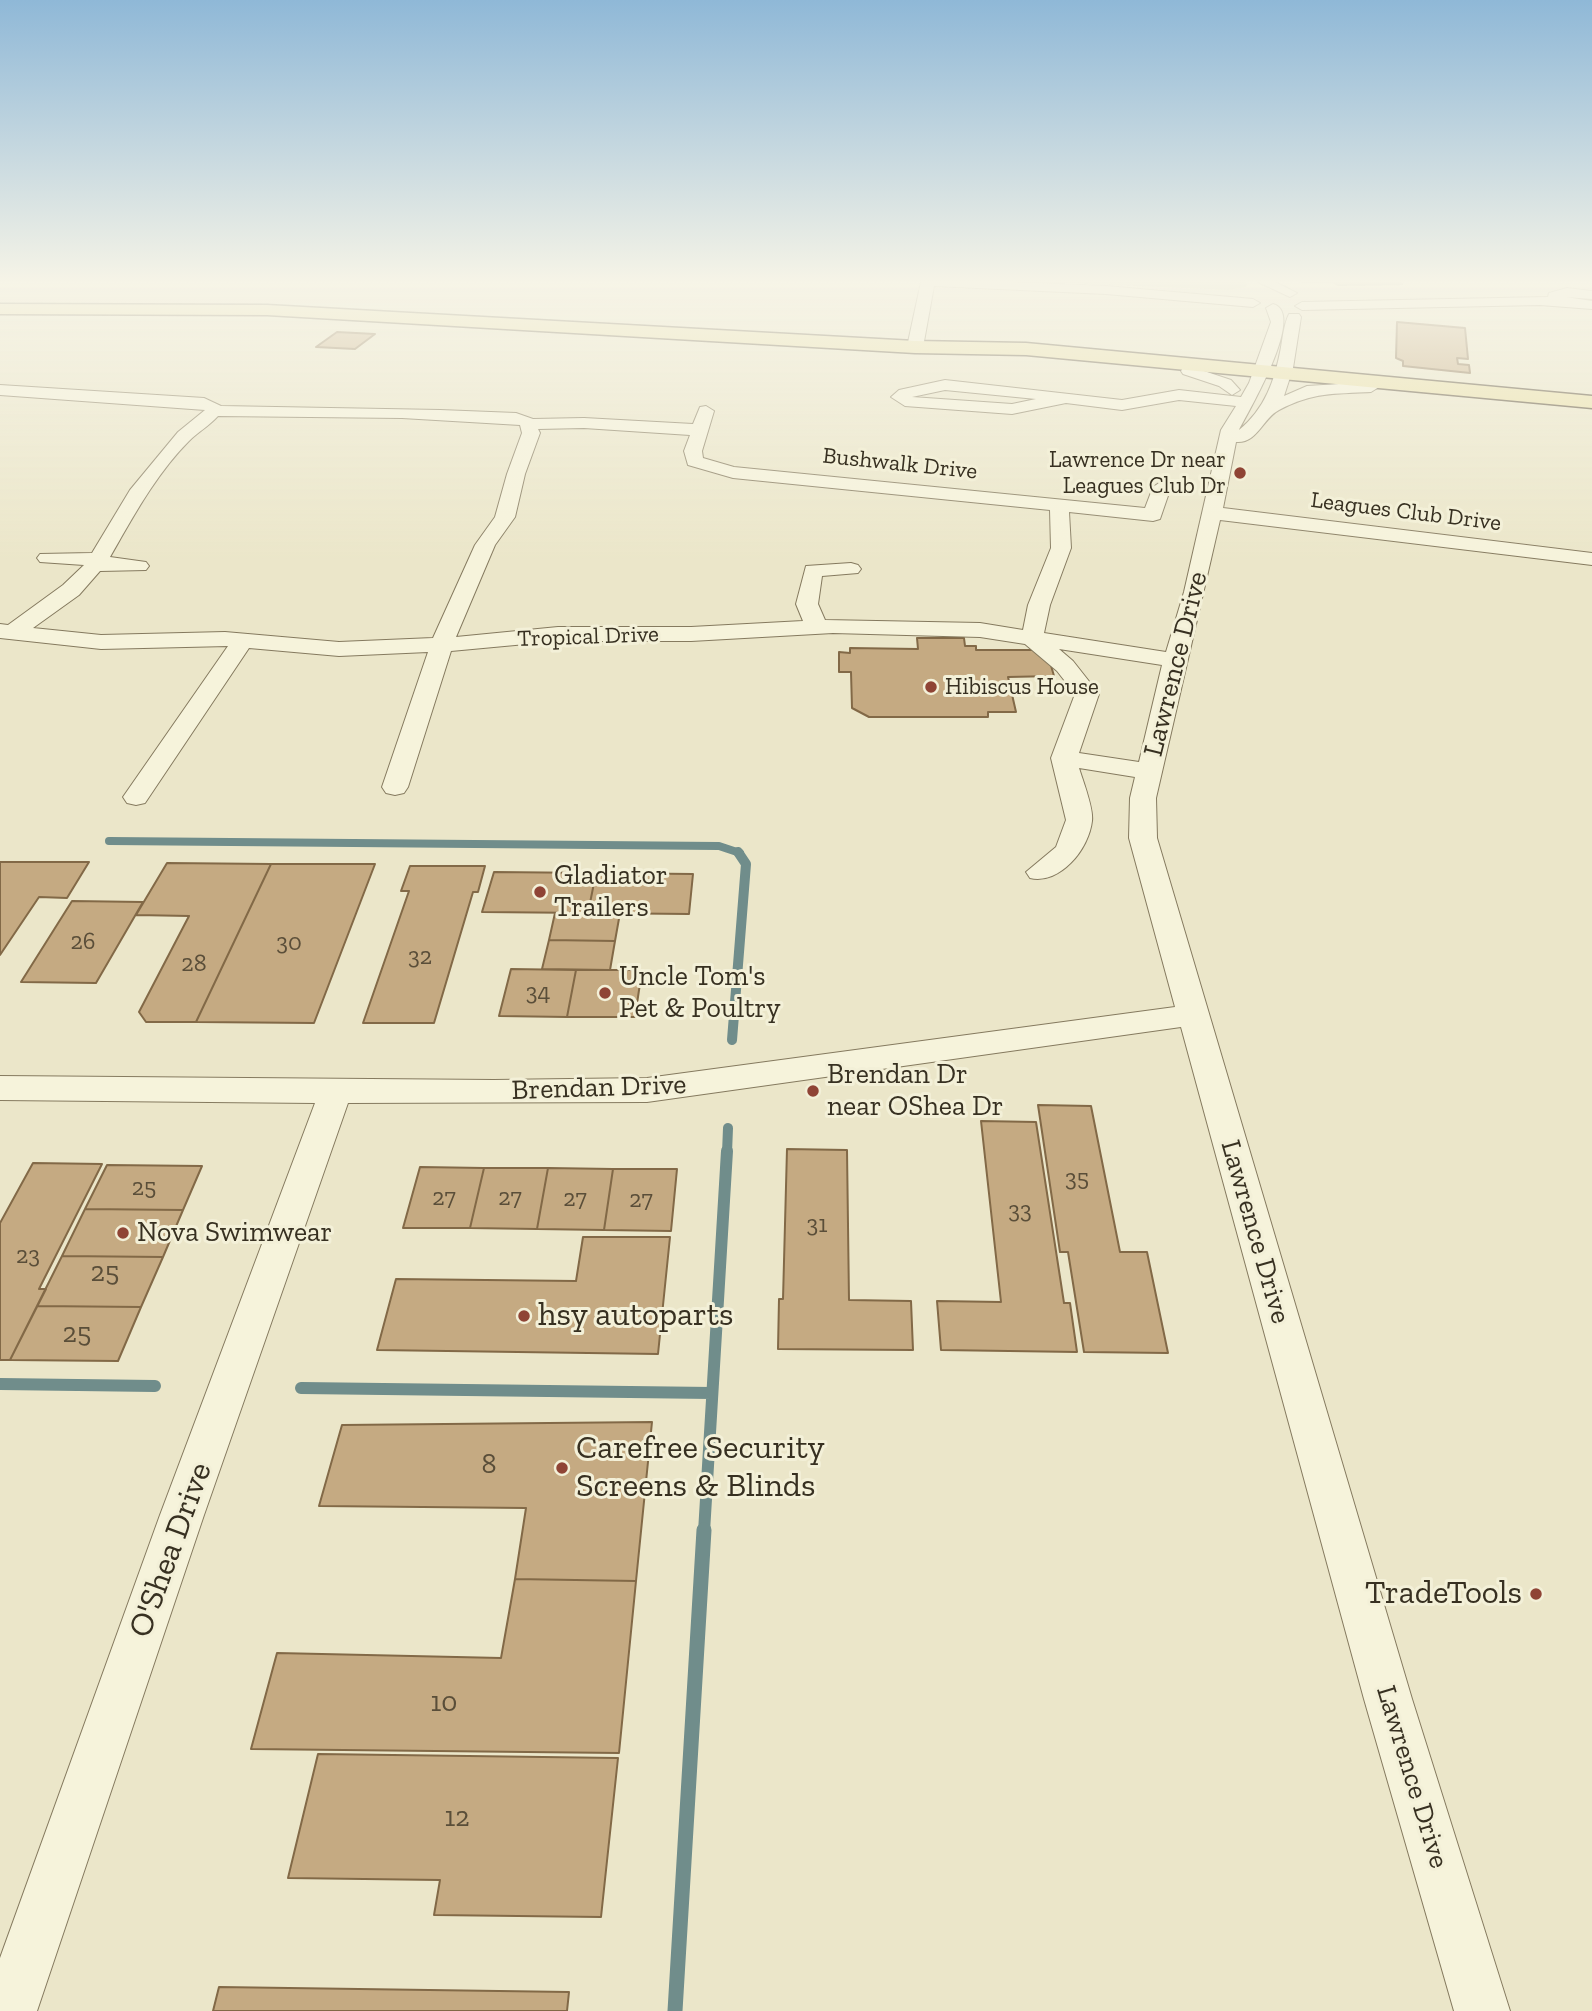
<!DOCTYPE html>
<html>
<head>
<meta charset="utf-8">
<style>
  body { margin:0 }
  canvas { display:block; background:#ebe6c9 }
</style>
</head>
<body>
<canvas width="1592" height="2011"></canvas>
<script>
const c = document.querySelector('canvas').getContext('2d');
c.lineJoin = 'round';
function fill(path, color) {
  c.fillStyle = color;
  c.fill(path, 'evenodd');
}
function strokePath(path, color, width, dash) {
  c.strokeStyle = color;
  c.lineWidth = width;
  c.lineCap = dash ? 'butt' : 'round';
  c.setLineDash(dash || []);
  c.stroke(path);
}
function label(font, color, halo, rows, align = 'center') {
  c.font = font + ' "Zilla Slab",serif';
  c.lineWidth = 6;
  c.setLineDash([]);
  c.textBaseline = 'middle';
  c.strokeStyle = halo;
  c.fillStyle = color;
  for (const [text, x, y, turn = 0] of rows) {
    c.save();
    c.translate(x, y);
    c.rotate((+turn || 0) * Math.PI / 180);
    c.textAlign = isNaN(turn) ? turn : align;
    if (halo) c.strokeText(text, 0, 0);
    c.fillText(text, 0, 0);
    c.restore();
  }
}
const green = new Path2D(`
  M 1044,282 L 1245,282 L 1247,284 L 1246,287 L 1229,290 Z`);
const streamFar3 = new Path2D(`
  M 109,841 L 719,846 L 740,853`);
const streamFar2 = new Path2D(`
  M 732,1040 L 746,864 L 738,852
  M 727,1153 L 728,1128`);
const streamFar1 = new Path2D(`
  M 0,1384 L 155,1386
  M 301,1388 L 712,1393
  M 704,1532 L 727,1151`);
const stream = new Path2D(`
  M 675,2011 L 704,1530`);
const building = new Path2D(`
  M 1302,282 L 1398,282 L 1402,284 L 1338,285 L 1333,282 Z
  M 1397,322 L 1465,328 L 1468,359 L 1457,358 L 1458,364 L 1469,365 L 1470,373 L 1403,366 L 1403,361 L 1396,358 Z
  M 337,332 L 375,334 L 355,349 L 316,347 Z
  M 917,638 L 964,638 L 965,646 L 976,646 L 976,650 L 1040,650 L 1048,655 L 1054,676 L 1008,677 L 1016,712 L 988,712 L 988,717 L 869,717 L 852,708 L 851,672 L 839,672 L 839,652 L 850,653 L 850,648 L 918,649 Z
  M 0,862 L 89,862 L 67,898 L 39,897 L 0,955 Z
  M 167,863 L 271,864 L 196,1022 L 146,1022 L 139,1012 L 189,916 L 136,915 Z
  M 271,864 L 375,864 L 314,1023 L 196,1022 Z
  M 410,866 L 485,866 L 478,892 L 473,892 L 434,1023 L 363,1023 L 409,891 L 401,891 Z
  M 494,872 L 596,873 L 588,913 L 482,912 Z
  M 596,873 L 693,874 L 689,914 L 588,913 Z
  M 72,901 L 143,902 L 96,983 L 21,982 Z
  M 555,913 L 620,913 L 615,941 L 549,940 Z
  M 549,940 L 615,941 L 610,970 L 542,969 Z
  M 511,969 L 576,970 L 567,1017 L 499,1016 Z
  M 576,970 L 642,970 L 635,1017 L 567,1017 Z
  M 1038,1105 L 1091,1106 L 1120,1252 L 1147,1252 L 1168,1353 L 1084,1352 L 1068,1252 L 1060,1252 Z
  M 981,1121 L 1036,1122 L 1064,1303 L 1070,1303 L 1077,1352 L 941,1350 L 937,1301 L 1001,1302 Z
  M 787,1149 L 847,1150 L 849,1300 L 911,1301 L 913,1350 L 778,1349 L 779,1299 L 783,1299 Z
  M 33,1163 L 102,1164 L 39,1289 L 46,1289 L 10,1360 L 0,1360 L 0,1223 Z
  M 107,1165 L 202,1166 L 183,1210 L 85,1209 Z
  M 420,1167 L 484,1168 L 470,1228 L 403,1228 Z
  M 484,1168 L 548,1168 L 537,1229 L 470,1228 Z
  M 548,1168 L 613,1169 L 604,1230 L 537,1229 Z
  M 613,1169 L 677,1169 L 671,1231 L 604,1230 Z
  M 85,1209 L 183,1210 L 163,1257 L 62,1256 Z
  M 583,1237 L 670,1237 L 658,1354 L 377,1350 L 396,1279 L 576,1281 Z
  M 62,1256 L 163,1257 L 141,1307 L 37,1306 Z
  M 37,1306 L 141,1307 L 118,1361 L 10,1360 Z
  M 652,1422 L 636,1581 L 515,1579 L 526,1508 L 319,1506 L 342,1425 Z
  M 515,1579 L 636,1581 L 619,1753 L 251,1749 L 277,1653 L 501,1658 Z
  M 318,1754 L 618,1758 L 601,1917 L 434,1915 L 440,1880 L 288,1878 Z
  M 219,1987 L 569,1992 L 567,2011 L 213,2011 Z`);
const minor = new Path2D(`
  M 921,282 L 1010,282 L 1106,286 L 1253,299 L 1260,303 L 1253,307 L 1106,294 L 934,286 L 923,347 L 915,352 L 907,347 Z
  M 1258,282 L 1275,282 L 1297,293 L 1290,297 Z
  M 1567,288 L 1592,291 L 1592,299 L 1566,297 L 1592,301 L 1592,309 L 1540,305 L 1302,310 L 1295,306 L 1302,302 L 1548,297 L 1549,293 Z
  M 1273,304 C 1307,313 1248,412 1239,430 C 1265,409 1275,380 1281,347 C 1283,336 1284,324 1289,314 L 1299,314 L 1301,317 L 1293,368 L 1284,396 L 1307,386 L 1371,382 L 1379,387 L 1371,392 C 1334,394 1313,392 1279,410 C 1263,418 1257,444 1236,442 L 1223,508 L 1592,553 L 1592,565 L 1220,520 L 1156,798 L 1157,838 L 1412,1699 L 1510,2011 L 1454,2011 L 1364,1699 L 1181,1027 L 647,1102 L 348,1103 L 204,1515 L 37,2011 L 0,2011 L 0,1958 L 160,1515 L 315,1103 L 0,1100 L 0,1076 L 494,1080 L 647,1078 L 1175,1007 L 1129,838 L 1130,798 L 1135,777 L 1079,768 C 1083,781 1094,809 1092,821 C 1089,849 1060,885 1030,878 L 1026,872 L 1056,847 L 1066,820 L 1051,758 L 1075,694 L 1057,671 L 1025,644 L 980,637 L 833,633 L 691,641 L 558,641 L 451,651 L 408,787 L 404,793 L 395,795 L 386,793 L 382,787 L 428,652 L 339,656 L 249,648 L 145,803 L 136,805 L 127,803 L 123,797 L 228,646 L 101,649 L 0,638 L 0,624 L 8,625 L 63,585 L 84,565 L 40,562 L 37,558 L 40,554 L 92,553 L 130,490 L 178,432 L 205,410 L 0,395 L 0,385 L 204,398 L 221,406 L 440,410 L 516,413 L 533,419 L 584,418 L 693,424 L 700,407 L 706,406 L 714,411 L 702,451 L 703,458 L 734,467 L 1145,508 L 1153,487 L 1162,481 L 1171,487 L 1160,519 L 1153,521 L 1069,512 L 1071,548 L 1050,605 L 1044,633 L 1166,652 L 1184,592 L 1221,430 L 1236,406 L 1179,400 L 1122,410 L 1066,403 L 1012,414 L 905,406 L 891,397 L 899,390 L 945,380 L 1122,400 L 1179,390 L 1241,397 L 1249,383 L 1271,322 L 1266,308 ZM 945,390 L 1036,399 L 1012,404 L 912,397 ZM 218,416 L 402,418 L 520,425 L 522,433 L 507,474 L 495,517 L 475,545 L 433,638 L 339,642 L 225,632 L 101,635 L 33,628 L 79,595 L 100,571 L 146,570 L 149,566 L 146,562 L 110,557 C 133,517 156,474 189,441 C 198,432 209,426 218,416 ZM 584,428 L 690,435 L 684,451 L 688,465 L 733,478 L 1050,510 L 1051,548 L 1028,605 L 1023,630 L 980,623 L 825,620 L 818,604 L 822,576 L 858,573 L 861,569 L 858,565 L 851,563 L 806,566 L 796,604 L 803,621 L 691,627 L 558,627 L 456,637 L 495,545 L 515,517 L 525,474 L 540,433 L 538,429 ZM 1059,649 L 1162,665 L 1139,762 L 1079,753 L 1099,694 L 1073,661 Z
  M 1189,366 L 1231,380 L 1240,390 L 1232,395 L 1219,386 L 1183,374 L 1181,371 L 1183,368 Z`);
const major = new Path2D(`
  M 0,304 L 267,305 L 915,341 L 1026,343 L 1592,396 L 1592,408 L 1026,355 L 915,353 L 267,315 L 0,314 Z`);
const markers = [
  [1240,473,7,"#8f4435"],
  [931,687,7,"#8f4435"],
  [540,892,7,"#8f4435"],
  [605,993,7,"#8f4435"],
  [813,1091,7,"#8f4435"],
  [123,1233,7,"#8f4435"],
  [524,1316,7,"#8f4435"],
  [562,1468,7,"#8f4435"],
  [1536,1594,7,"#8f4435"]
];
const farPoinames = [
  ["Lawrence Dr near",1226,460],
  ["Leagues Club Dr",1226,486],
  ["Hibiscus House",945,687,"left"]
];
const farStreetnames = [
  ["Bushwalk Drive",900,464,6],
  ["Leagues Club Drive",1406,512,7],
  ["Tropical Drive",588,637,-2]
];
const numberNames = [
  ["26",83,942],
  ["30",289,943],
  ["32",420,957],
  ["28",194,964],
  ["34",538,993],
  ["35",1077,1179],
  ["25",144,1188],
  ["27",444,1198],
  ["27",510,1198],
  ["27",575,1199],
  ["27",641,1200],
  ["33",1020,1211],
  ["31",817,1225],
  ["23",28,1256]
];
const streetNames = [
  ["Lawrence Drive",1176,664,-76],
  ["Brendan Drive",599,1088,-2],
  ["Lawrence Drive",1255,1232,74],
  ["Lawrence Drive",1412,1777,73]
];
const poiNames = [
  ["Gladiator",554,876],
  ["Trailers",554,908],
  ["Uncle Tom's",619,977],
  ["Pet & Poultry",619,1009],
  ["Brendan Dr",827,1075],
  ["near OShea Dr",827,1107],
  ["Nova Swimwear",137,1233]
];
const nearNumbernames = [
  ["25",105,1273],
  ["25",77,1334],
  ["8",489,1465],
  ["10",444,1703],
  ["12",457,1818]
];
const nearPoinames = [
  ["hsy autoparts",538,1316],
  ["Carefree Security",576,1449],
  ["Screens & Blinds",576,1487],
  ["TradeTools",1522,1594,"right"]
];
const nearStreetnames = [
  ["O'Shea Drive",171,1550,-70]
];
fill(green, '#bbc89d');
strokePath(streamFar3, '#708d8b', 8);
strokePath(streamFar2, '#708d8b', 10);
strokePath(streamFar1, '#708d8b', 12);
strokePath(stream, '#708d8b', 15);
fill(building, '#c5aa82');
strokePath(building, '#826947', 2);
strokePath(minor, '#857a5f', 2);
strokePath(major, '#544833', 3);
fill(minor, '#f6f3db');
fill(major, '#eae0a5');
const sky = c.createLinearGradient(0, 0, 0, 563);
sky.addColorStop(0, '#8fb8d7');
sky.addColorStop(0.5, '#f6f4e7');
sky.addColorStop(1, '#f6f4e700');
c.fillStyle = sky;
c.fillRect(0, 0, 1592, 563);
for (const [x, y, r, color] of markers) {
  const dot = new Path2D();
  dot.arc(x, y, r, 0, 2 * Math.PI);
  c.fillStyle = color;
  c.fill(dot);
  strokePath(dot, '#f3f0d8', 2.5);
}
label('23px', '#373021', '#f3f0d8', farPoinames, 'right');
label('23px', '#373021', '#f3f0d8', farStreetnames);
label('24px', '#5a4e39', null, numberNames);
label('28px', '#373021', '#f3f0d8', streetNames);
label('28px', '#373021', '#f3f0d8', poiNames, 'left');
label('28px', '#5a4e39', null, nearNumbernames);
label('33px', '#373021', '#f3f0d8', nearPoinames, 'left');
label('33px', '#373021', '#f3f0d8', nearStreetnames);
</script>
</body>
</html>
